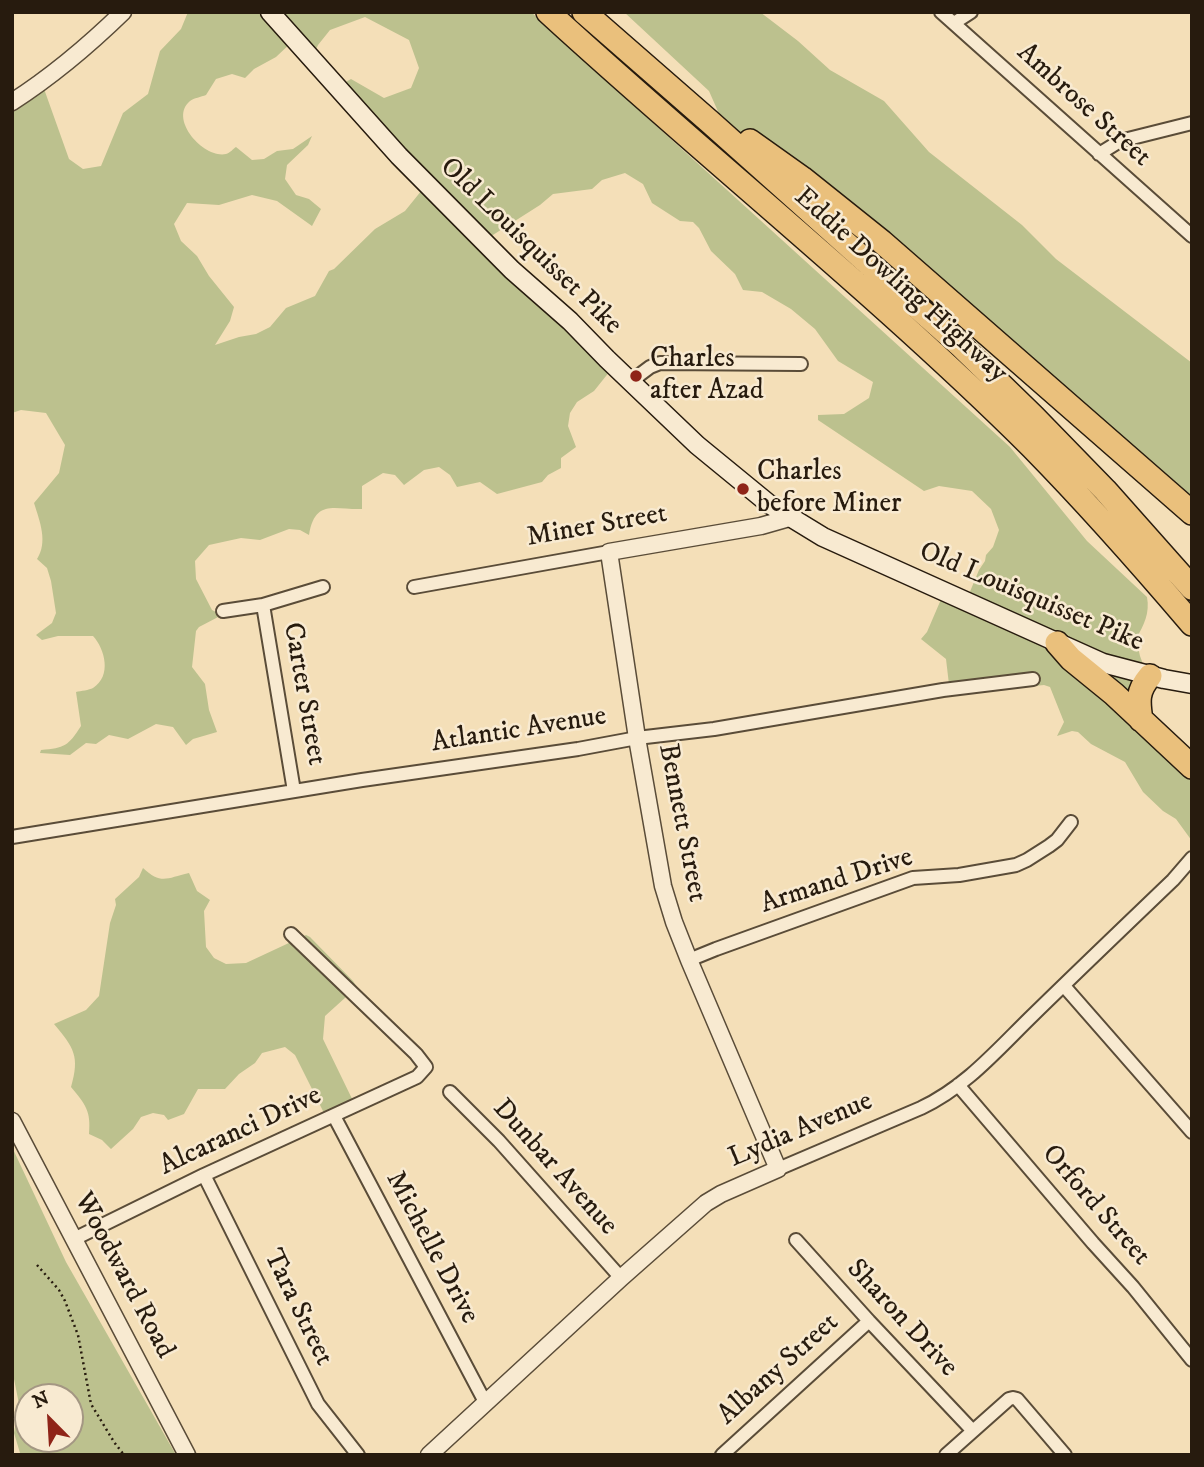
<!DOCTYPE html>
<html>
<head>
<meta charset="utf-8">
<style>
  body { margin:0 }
  #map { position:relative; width:1204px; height:1467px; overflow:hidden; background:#f4dfb8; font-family:"IM FELL DW Pica",serif }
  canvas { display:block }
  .frame { position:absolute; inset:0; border:14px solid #271b0e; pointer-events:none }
  .north { position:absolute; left:14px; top:1383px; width:70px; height:70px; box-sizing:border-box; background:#f8ead1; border:2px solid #a49783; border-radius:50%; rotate:336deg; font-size:19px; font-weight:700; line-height:28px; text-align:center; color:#271b0e }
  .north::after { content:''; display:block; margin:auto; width:24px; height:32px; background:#8f2418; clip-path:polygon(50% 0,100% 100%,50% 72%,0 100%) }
</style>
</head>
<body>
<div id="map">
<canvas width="1204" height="1467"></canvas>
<div class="frame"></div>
<div class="north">N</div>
</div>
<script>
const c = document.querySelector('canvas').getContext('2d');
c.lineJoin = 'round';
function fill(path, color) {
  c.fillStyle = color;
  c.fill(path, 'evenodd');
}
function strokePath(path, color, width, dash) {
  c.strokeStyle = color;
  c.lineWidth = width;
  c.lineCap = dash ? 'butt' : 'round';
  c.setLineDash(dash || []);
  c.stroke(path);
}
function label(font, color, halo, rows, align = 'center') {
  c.font = font + ' "IM FELL DW Pica",serif';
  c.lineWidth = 5;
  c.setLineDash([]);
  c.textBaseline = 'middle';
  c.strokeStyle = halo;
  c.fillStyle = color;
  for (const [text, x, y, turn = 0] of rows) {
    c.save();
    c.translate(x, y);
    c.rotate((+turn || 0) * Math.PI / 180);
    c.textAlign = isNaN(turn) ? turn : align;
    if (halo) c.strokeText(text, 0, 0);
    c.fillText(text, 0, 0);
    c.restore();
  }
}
const green = new Path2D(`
  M 188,12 L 531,12 L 1010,447 L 1087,541 L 1147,597 C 1150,613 1144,625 1136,639 L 1140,656 L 1148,678 L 1147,683 L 1129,690 L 1139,716 L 1192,764 L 1192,841 L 1176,819 L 1163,811 L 1143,792 L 1125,762 L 1091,744 L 1078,732 L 1072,731 L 1057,736 L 1064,722 L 1050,687 L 1044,685 L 959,694 L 950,693 L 946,659 L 921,639 L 927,632 L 942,597 L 964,606 L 979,570 L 985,561 L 986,555 L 993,547 L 999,530 L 991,509 L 972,491 L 939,486 L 924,491 L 818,420 L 818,415 L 844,414 L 869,398 L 873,382 L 838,361 L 815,329 L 791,309 L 762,292 L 743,290 L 735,274 L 711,251 L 699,228 L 693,222 L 680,221 L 652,203 L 643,184 L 625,173 L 602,180 L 592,189 L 553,194 L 540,205 L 485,240 L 614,366 L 594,391 L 577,402 L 570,413 L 568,426 L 576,447 L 561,458 L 561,468 L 548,475 L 542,482 L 497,494 L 480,482 L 457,487 L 450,475 L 439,467 L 424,470 L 404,485 L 395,475 L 383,473 L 362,486 L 362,509 C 335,510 315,498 309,535 L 300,530 L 289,529 L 260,540 L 241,538 L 209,545 L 195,561 L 196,579 L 212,610 L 222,615 L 199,627 L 196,631 L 192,667 L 205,684 L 209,710 L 217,732 L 193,739 L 186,745 L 173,727 L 156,724 L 128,739 L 109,735 L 96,744 L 86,743 L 70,755 L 40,753 L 41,750 C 65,748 68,746 81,726 L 76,692 C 81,691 89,690 93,688 C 112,676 105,649 93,636 L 58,636 L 42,640 L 36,635 L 52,623 L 56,613 L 51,581 L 47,568 L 37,559 C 48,542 40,522 34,503 L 59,473 L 65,445 L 46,413 L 21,410 L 12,413 L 12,106 L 43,86 L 69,159 L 83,169 L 101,166 L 123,113 L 148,94 L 160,51 L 181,29 ZM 365,17 L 409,40 L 419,68 L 411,88 L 384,98 L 351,79 L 337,87 L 426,185 L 405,211 L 375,229 L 334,269 L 329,271 L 315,296 L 286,308 L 270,327 L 256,334 L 239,337 L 215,345 L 230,321 L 234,307 L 209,276 L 197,256 L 181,241 L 174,224 L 187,203 L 219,205 L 252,195 L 277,201 L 312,226 L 321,209 L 309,199 L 296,195 L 285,179 L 287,165 L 308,145 L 312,136 L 293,149 L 277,151 L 264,159 L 252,160 L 236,147 C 233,149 230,153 226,154 C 204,159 168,119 190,101 C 194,98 201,97 206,95 L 216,79 L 232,74 L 245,78 L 254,69 L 276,57 L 293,41 L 312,58 L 318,45 L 330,30 Z
  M 624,12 L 760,12 L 798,41 L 830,70 L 884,101 L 929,152 L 1022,225 L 1056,259 L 1192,363 L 1192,513 L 720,116 L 709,91 Z
  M 143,868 C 161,885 167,878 189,873 L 197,891 L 210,900 L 204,911 L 206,947 L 214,958 L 226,964 L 246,963 L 306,935 L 310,937 L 353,981 L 357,987 L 325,1016 L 323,1039 L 356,1107 L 328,1121 L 295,1055 L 285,1047 L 262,1053 L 255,1063 L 239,1074 L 225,1089 L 198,1089 L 184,1114 L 168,1120 L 164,1115 L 153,1113 L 141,1117 L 133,1129 L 111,1149 L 102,1140 L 89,1134 C 91,1111 86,1105 71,1087 C 80,1056 74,1048 54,1024 L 86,1010 L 99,996 L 110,923 L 116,905 L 115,899 L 139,877 Z
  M 12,1147 L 66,1262 L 176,1455 L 21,1455 L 20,1453 L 14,1433 L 19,1404 L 12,1369 ZM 28,1397 L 70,1397 L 70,1439 L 28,1439 Z`);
const path = new Path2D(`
  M 37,1265 L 59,1290 L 65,1301 L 78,1335 L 91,1404 L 114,1442 L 124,1455`);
const minor = new Path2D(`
  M 941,12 L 1192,236
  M 954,23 L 971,12
  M 1099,154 L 1120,141 L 1192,123
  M 630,382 L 650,367 L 660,363 L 801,364
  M 414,587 L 609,552
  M 263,605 L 294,791
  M 223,611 L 263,605 L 323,587
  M 12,837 L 362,780 L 578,749 L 637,738 L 714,729 L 943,690 L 1033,679
  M 689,960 L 716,949 L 913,878 L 959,875 L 1016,865 L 1027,860 L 1049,846 L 1057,840 L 1071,822
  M 1064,986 L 1192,1132
  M 958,1085 L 1093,1243 L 1133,1287 L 1192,1360
  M 450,1092 L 499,1141 L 621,1278
  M 334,1116 L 485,1402
  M 778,1169 L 921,1108 C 966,1087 998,1049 1033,1015 C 1079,970 1126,925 1173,880 L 1192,858
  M 204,1175 L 318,1404 L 358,1455
  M 74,1239 L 204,1175 L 417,1077 L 426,1067 L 416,1054 L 291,934
  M 796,1240 L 869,1321 L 972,1430
  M 722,1455 L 869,1321
  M 946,1455 L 1009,1399 L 1013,1398 L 1017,1399 L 1065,1455`);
const tertiary = new Path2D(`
  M 12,102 C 54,75 87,47 123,12
  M 12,1121 L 187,1455
  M 429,1455 L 621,1278 L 706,1203 L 721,1194 L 778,1169 L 689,960 L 674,922 L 663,886 L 637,738 L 609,552 L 761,526 L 789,518`);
const secondary = new Path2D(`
  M 270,12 L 399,156 L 512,270 L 570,321 L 607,359 L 697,445 L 769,504 L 823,537 L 1103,663 L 1164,679 L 1192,684`);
const motorway = new Path2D(`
  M 548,12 C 708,159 878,294 1032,447 C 1088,504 1140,563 1192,624
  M 584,12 L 710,122 L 962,347 L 1033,416 L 1105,490 L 1192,588
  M 750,141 L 802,178 L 882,242 L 1192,513
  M 1057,643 L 1071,659 L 1114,694 L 1192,767
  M 1141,720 C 1138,701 1137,691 1150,676`);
const markers = [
  [636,376,7,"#8f2418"],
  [743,489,7,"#8f2418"]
];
const streetNames = [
  ["Ambrose Street",1083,106,42],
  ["Old Louisquisset Pike",530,247,44],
  ["Eddie Dowling Highway",900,286,42],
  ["Miner Street",597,527,-10],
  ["Old Louisquisset Pike",1031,598,23],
  ["Carter Street",303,694,80],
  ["Atlantic Avenue",519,731,-9],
  ["Bennett Street",681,823,79],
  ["Armand Drive",837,882,-18],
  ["Lydia Avenue",801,1131,-23],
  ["Alcaranci Drive",241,1132,-25],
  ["Dunbar Avenue",554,1168,48],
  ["Orford Street",1095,1206,49],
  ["Michelle Drive",431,1248,62],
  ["Woodward Road",123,1276,62],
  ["Tara Street",297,1308,64],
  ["Sharon Drive",901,1319,47],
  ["Albany Street",779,1370,-42]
];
const poiNames = [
  ["Charles",650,360],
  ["after Azad",650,392],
  ["Charles",757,473],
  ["before Miner",757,505]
];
fill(green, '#bcc18e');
strokePath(minor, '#5a4c38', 16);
strokePath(tertiary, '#5a4c38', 19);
strokePath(secondary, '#271b0e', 21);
strokePath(motorway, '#271b0e', 26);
strokePath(path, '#271b0e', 2.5, [2, 3.5]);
strokePath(minor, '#f8ead1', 12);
strokePath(tertiary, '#f8ead1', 16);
strokePath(secondary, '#f8ead1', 18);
strokePath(motorway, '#eac07c', 23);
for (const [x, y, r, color] of markers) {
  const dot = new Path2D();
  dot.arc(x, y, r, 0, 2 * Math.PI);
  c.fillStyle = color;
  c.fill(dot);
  strokePath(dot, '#f8ead1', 2.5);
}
label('28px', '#271b0e', '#f8ead1', streetNames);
label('28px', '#271b0e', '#f8ead1', poiNames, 'left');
</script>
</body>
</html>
